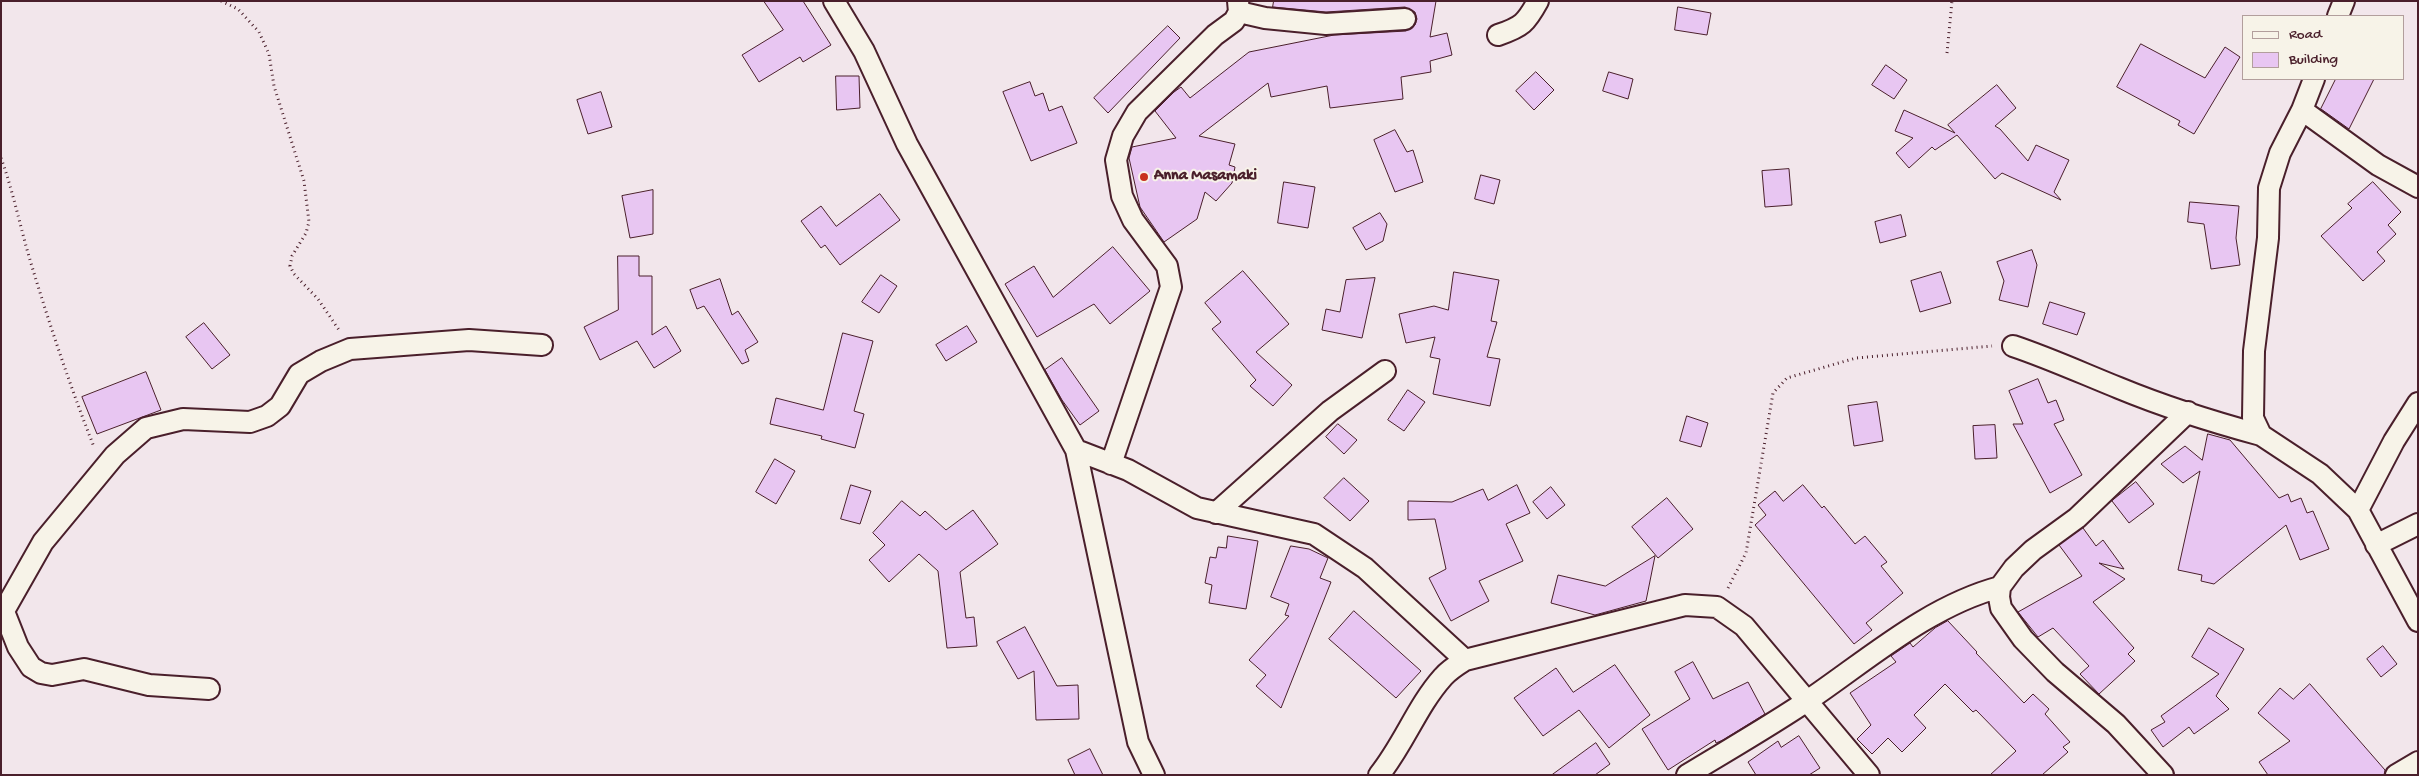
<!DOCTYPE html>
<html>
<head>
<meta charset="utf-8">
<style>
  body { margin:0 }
  #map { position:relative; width:2419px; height:776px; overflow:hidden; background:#f2e6eb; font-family:"Gochi Hand",sans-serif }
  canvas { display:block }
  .frame { position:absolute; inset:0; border:2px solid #4a1f2b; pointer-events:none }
  .legend { position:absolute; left:2242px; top:15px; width:162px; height:65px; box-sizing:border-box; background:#f7f3e8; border:1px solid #b29e9c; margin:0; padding:6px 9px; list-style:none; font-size:15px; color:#4a1f2b }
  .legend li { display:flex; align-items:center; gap:10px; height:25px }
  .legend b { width:25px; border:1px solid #b29e9c }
</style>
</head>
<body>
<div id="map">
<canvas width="2419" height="776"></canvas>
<div class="frame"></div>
<ul class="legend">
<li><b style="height:6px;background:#f7f3e8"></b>Road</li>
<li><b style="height:14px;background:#e8c6f2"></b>Building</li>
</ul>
</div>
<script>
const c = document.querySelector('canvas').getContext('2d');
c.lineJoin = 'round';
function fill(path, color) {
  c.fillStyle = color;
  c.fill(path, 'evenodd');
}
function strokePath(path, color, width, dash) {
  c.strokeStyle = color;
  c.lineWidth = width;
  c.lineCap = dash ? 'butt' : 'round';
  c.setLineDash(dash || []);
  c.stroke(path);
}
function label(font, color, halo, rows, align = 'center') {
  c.font = font + ' "Gochi Hand",sans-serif';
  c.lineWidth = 4;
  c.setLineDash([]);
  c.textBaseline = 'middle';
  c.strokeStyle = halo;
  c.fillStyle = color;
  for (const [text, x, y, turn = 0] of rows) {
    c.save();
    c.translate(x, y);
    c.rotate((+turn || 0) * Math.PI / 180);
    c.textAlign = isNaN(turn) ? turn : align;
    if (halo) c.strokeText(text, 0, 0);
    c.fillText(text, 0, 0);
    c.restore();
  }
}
const building = new Path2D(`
  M 764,1 L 803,1 L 831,45 L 803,62 L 800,57 L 759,82 L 742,55 L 783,30 Z
  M 1274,1 L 1436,1 L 1430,37 L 1447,33 L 1452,55 L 1430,61 L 1431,72 L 1401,77 L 1403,99 L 1330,108 L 1327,86 L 1271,97 L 1268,83 L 1199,136 L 1235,144 L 1229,165 L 1235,167 L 1232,183 L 1216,201 L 1205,192 L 1197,219 L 1164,242 L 1140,207 L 1129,158 L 1132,147 L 1176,138 L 1155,111 L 1174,92 L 1181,87 L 1190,98 L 1249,52 L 1334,35 L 1406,31 L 1415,25 L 1417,19 L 1415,12 L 1405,7 L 1326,12 L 1273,7 Z
  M 1678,7 L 1711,13 L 1707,35 L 1675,30 Z
  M 1168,26 L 1180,38 L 1108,113 L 1094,98 Z
  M 2141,44 L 2205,78 L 2225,47 L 2240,57 L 2194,134 L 2178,125 L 2180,121 L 2117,87 Z
  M 1886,65 L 1907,80 L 1894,99 L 1872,85 Z
  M 1536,72 L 1554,90 L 1534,110 L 1516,91 Z
  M 1609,72 L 1633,79 L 1628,99 L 1603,91 Z
  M 836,76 L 859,76 L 860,108 L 837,110 Z
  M 2336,79 L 2374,79 L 2349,129 L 2321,109 Z
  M 1030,82 L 1035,96 L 1043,93 L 1049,111 L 1062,106 L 1077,143 L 1031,161 L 1003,92 Z
  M 1997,85 L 2016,108 L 1995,126 L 2000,129 L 2028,161 L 2036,145 L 2069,160 L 2054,192 L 2061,200 L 2002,173 L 1995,179 L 1957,135 L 1935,150 L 1932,147 L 1909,168 L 1896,153 L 1913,138 L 1895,131 L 1904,110 L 1955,133 L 1948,125 Z
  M 601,92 L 612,127 L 588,134 L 577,100 Z
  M 1395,130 L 1407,152 L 1413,150 L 1423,182 L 1395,192 L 1374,140 Z
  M 1789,169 L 1792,205 L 1765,207 L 1762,171 Z
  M 1481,175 L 1500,180 L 1494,204 L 1475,199 Z
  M 1284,182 L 1315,187 L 1308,228 L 1278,223 Z
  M 2373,182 L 2401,212 L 2388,225 L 2396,234 L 2377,252 L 2385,261 L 2363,281 L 2321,236 L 2352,208 L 2348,204 Z
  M 653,190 L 653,234 L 630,238 L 622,196 Z
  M 880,194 L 900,220 L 840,265 L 825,245 L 821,248 L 801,221 L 821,206 L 836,226 Z
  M 2190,202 L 2239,206 L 2236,238 L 2240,265 L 2211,269 L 2204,224 L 2188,222 Z
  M 1380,213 L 1387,224 L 1383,241 L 1366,250 L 1353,228 Z
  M 1901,215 L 1906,236 L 1880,243 L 1875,222 Z
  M 1113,247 L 1150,291 L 1110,324 L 1094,304 L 1037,337 L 1005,284 L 1034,266 L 1053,297 Z
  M 2032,250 L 2037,265 L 2028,307 L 1999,300 L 2004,281 L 1997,262 Z
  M 618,256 L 639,256 L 639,276 L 652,276 L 652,335 L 666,326 L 681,351 L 654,368 L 637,341 L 600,360 L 584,327 L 618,310 Z
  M 1243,271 L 1289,324 L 1256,352 L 1292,385 L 1273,406 L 1250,386 L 1256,380 L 1212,329 L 1221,322 L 1205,303 Z
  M 1454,272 L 1499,280 L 1491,321 L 1497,322 L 1487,357 L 1500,359 L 1490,406 L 1433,394 L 1440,359 L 1430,357 L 1435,337 L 1406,343 L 1399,314 L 1434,306 L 1448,310 Z
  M 1941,272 L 1951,303 L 1920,312 L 1911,281 Z
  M 881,275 L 897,286 L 879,313 L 862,302 Z
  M 1375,278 L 1362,338 L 1322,330 L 1326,309 L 1340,312 L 1346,280 Z
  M 720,279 L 732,315 L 738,311 L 758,342 L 745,350 L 749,361 L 742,364 L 704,306 L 697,309 L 690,290 Z
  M 2050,302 L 2085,313 L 2077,335 L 2043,324 Z
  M 204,323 L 230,355 L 212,369 L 186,337 Z
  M 967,326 L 977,342 L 946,361 L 936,345 Z
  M 843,333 L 873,341 L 854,411 L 864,414 L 855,448 L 821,439 L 822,436 L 770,424 L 776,398 L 823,410 Z
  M 1062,358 L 1099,411 L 1080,425 L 1062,400 L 1045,370 Z
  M 146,372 L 161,410 L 97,434 L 82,397 Z
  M 2038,379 L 2048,403 L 2056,400 L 2064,420 L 2054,424 L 2082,475 L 2050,493 L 2013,424 L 2023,424 L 2009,391 Z
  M 1408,390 L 1425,402 L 1404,431 L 1388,420 Z
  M 1877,402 L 1883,441 L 1854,446 L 1848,406 Z
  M 1687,416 L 1708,423 L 1701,447 L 1680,441 Z
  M 1338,424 L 1357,440 L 1344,454 L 1326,437 Z
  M 1995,425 L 1997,458 L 1975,459 L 1973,426 Z
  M 2208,434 L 2230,440 L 2279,498 L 2288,494 L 2291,502 L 2301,498 L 2307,513 L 2313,511 L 2329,549 L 2300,560 L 2286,525 L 2214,584 L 2201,581 L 2202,575 L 2178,570 L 2200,471 L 2183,483 L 2161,464 L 2185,446 L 2202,460 Z
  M 775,459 L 795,471 L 776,504 L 756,492 Z
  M 1344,478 L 1369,501 L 1350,521 L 1324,498 Z
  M 2136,482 L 2154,504 L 2129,523 L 2112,501 Z
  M 851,485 L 871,491 L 860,524 L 841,519 Z
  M 1517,485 L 1530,513 L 1506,524 L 1523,561 L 1479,581 L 1489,601 L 1451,621 L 1429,578 L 1446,569 L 1435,519 L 1408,520 L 1408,501 L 1452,502 L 1483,489 L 1488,500 Z
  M 1803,485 L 1822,508 L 1824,506 L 1855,544 L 1865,536 L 1887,562 L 1881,566 L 1903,593 L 1866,623 L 1872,630 L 1854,644 L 1755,525 L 1766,515 L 1758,505 L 1775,491 L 1783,501 Z
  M 1551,487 L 1565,505 L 1547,519 L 1533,502 Z
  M 1667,498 L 1693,529 L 1658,558 L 1632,527 Z
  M 902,501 L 920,516 L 925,511 L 946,530 L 973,510 L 998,544 L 960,572 L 966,618 L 974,617 L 977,646 L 947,648 L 938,571 L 919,554 L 889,582 L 869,560 L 885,545 L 873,533 Z
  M 2083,528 L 2096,546 L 2103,540 L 2124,569 L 2099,563 L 2125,579 L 2093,602 L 2134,648 L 2128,654 L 2135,661 L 2099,694 L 2080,674 L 2089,666 L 2053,628 L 2038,637 L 2018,612 L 2082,576 L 2059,545 Z
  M 1228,536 L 1258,541 L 1246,609 L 1209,603 L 1212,585 L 1205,583 L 1210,557 L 1216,558 L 1218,547 L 1226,548 Z
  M 1291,546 L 1309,549 L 1328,558 L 1320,578 L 1331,582 L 1281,708 L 1256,686 L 1266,675 L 1249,660 L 1289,616 L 1285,615 L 1289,604 L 1271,597 Z
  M 1655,556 L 1646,601 L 1595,615 L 1551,603 L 1558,575 L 1605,586 Z
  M 1354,611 L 1421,671 L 1396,698 L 1329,639 Z
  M 1948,621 L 1977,652 L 1976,653 L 2024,703 L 2033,694 L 2049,709 L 2045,714 L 2070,742 L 2063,747 L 2068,752 L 2042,775 L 1990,775 L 2016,751 L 1976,710 L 1973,712 L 1945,684 L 1914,715 L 1926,728 L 1902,752 L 1888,738 L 1872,754 L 1857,739 L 1871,725 L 1850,693 L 1896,662 L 1891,656 L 1910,643 L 1913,647 L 1935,628 Z
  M 1025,627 L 1057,686 L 1078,685 L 1079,719 L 1036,720 L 1034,671 L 1018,679 L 997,642 Z
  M 2209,628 L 2244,649 L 2216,696 L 2229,709 L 2194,734 L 2189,727 L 2163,747 L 2151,730 L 2165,722 L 2161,716 L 2219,674 L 2192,657 Z
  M 2383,646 L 2397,664 L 2381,677 L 2367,659 Z
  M 1693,662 L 1713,699 L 1748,682 L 1765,714 L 1723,740 L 1716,743 L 1715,740 L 1668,770 L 1642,729 L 1690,699 L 1675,672 Z
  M 1615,665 L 1650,715 L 1609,748 L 1579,710 L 1543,736 L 1514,698 L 1556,668 L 1573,692 Z
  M 2310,684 L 2385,770 L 2384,775 L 2268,775 L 2259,762 L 2290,741 L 2258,713 L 2280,688 L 2293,699 Z
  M 1799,736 L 1820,768 L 1809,775 L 1756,775 L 1748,762 L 1778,741 L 1781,747 Z
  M 1596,743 L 1610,764 L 1595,775 L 1552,775 Z
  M 1090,749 L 1103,775 L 1075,775 L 1068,760 Z`);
const path = new Path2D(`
  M 221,1 L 238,9 L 259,32 L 269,54 L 274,86 L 304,181 L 309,222 L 306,233 L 292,256 L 290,266 L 294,274 L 318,299 L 339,330
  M 1947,53 L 1952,1
  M 1,158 C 13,191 20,226 30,260 C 49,323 70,386 94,447
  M 1728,588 L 1746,553 L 1773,393 L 1787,378 L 1856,358 L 1992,346`);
const minor = new Path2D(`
  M 834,1 L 864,51 L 907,144 L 1076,450 L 1138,742 L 1154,775
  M 1239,12 L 1265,18 L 1326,24 L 1405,19
  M 2338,16 L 2344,1
  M 1498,35 C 1522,27 1526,23 1538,1
  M 2314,79 L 2302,110 L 2280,153 L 2269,188 L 2268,238 L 2254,351 L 2253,418 L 2261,435 L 2320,474 L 2358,510 L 2418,621
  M 2302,110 L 2378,165 L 2418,187
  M 2013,346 C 2049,358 2084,374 2119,388 C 2165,407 2213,422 2261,435
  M 1076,450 L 1128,470 L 1197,508 L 1314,534 L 1365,568 L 1465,660
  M 1111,464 L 1171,287 L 1167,266 L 1133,220 L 1122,196 L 1116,160 L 1123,136 L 1137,112 L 1215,35 L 1234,21 L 1239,12 L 1238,1
  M 2358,510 L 2394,441 L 2418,403
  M 1216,513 L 1330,411 L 1385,371
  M 2376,545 L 2418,524
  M 1,604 L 18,647 L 31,667 L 41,673 L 52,675 L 84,669 L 149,685 L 209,689
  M 1,616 L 43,542 L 115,455 L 146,428 L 183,419 L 250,422 L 267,416 L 280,406 L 299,374 L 321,361 L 350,349 L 469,340 L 542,345
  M 1379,775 C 1404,744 1417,706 1443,677 C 1449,670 1457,665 1465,660 L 1685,605 L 1717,607 L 1744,626 L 1869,775
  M 1687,775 C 1728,750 1770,726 1810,699 C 1870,658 1929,606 2000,587
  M 2163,775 L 2116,724 L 2055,672 L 2023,639 L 2001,608 L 1999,597 L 2000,587 L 2014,568 L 2033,550 L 2077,518 L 2188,412
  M 2396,775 L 2418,762`);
const markers = [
  [1144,177,5,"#c8321e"]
];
const poiNames = [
  ["Anna Masamaki",1154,177]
];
fill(building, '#e8c6f2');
strokePath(building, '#4a1f2b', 1);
strokePath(minor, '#4a1f2b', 24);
strokePath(path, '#4a1f2b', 3, [1, 4]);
strokePath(minor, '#f7f3e8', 20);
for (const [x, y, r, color] of markers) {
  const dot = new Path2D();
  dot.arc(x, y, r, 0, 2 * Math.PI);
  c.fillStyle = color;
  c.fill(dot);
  strokePath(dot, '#f7f3e8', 2);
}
label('bold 16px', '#4a1f2b', '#f7f3e8', poiNames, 'left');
</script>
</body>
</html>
